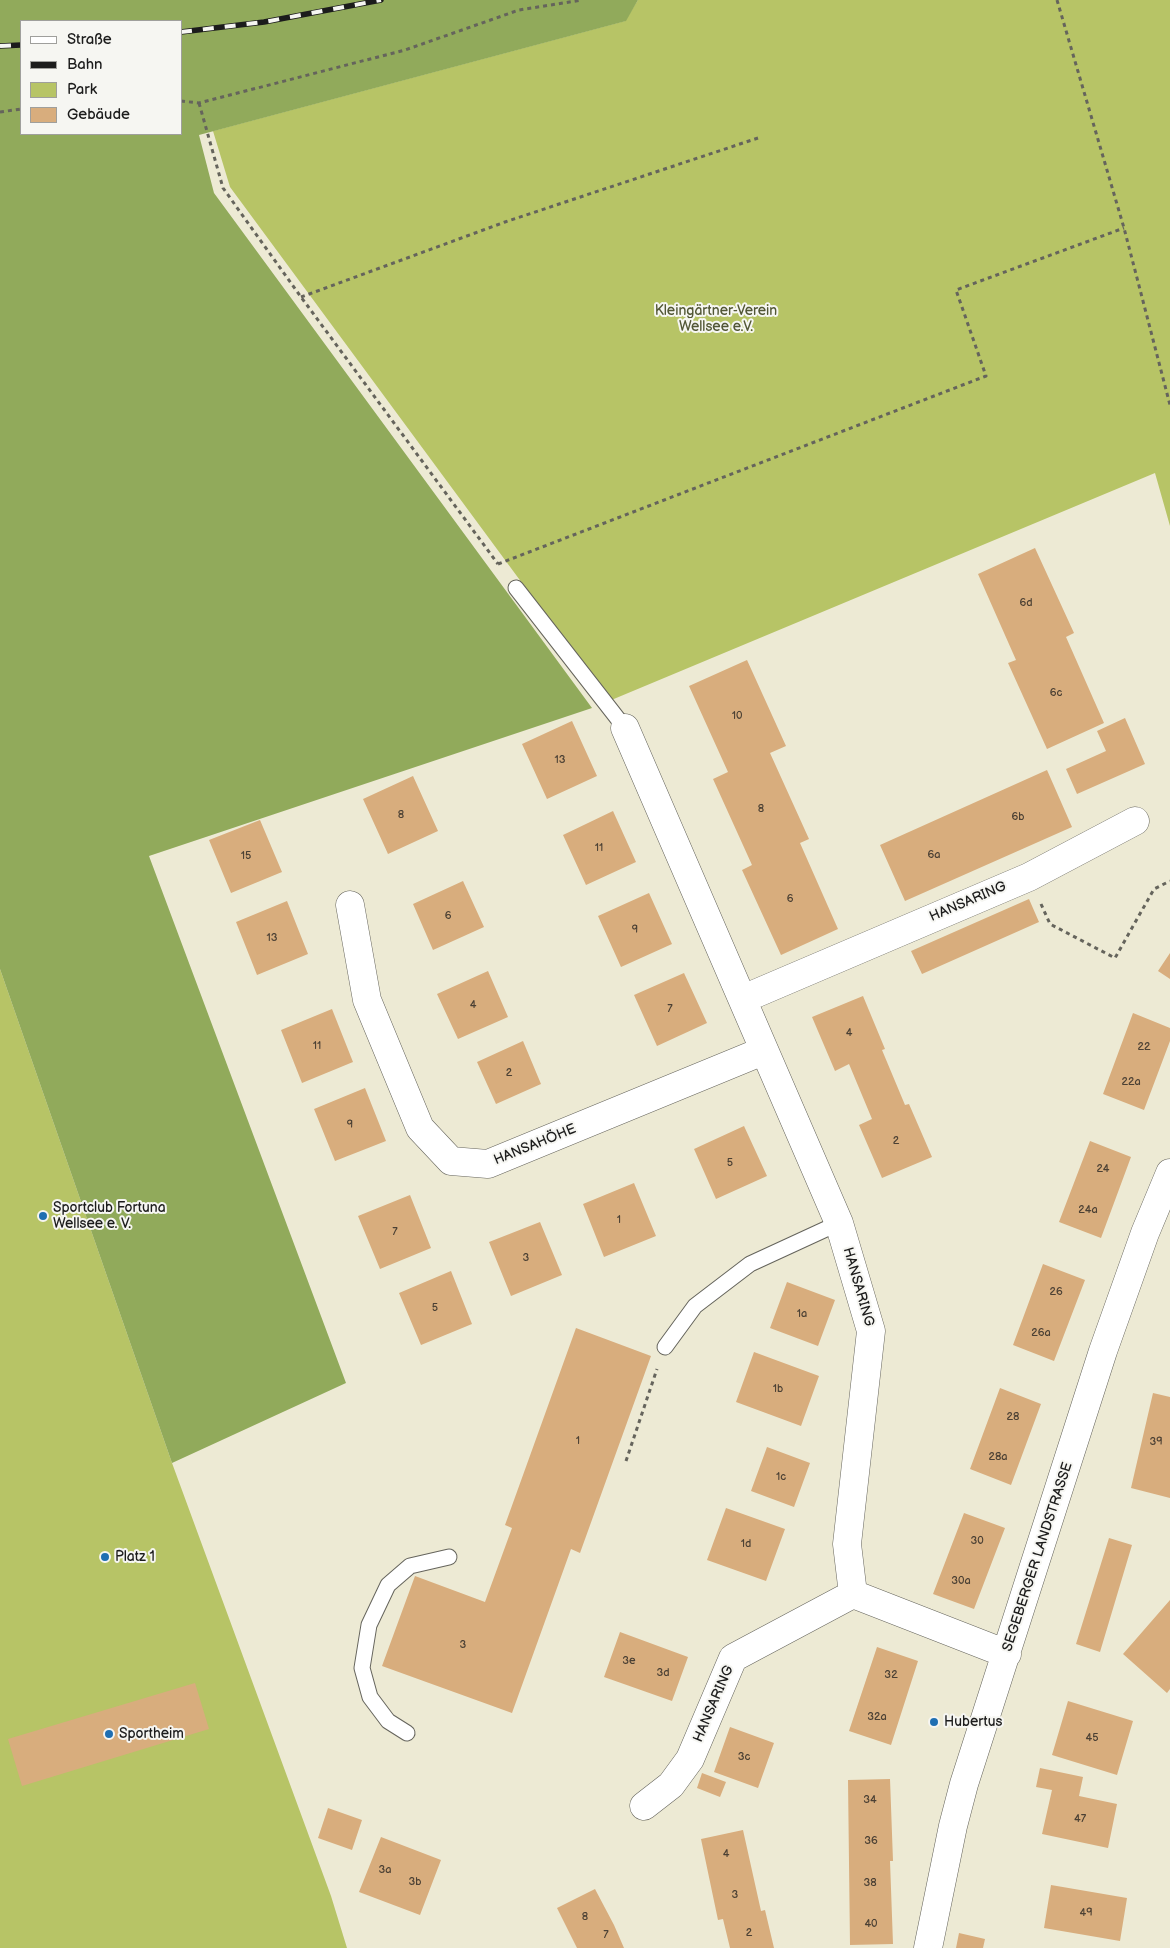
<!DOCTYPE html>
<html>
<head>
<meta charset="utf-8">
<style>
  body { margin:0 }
  #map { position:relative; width:1170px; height:1948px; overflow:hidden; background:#edead4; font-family:"Balsamiq Sans",sans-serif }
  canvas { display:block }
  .legend { position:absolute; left:20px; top:20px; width:162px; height:115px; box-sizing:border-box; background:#f6f6f2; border:1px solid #9f9f9c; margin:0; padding:6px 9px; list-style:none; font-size:15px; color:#1c1c1c }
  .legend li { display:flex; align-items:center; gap:10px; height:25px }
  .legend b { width:25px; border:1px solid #9f9f9c }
</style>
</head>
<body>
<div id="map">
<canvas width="1170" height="1948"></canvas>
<ul class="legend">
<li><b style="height:6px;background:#fff"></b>Straße</li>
<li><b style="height:6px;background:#1c1c1c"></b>Bahn</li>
<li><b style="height:14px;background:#b7c466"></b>Park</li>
<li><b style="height:14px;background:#d8ad7d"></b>Gebäude</li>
</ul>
</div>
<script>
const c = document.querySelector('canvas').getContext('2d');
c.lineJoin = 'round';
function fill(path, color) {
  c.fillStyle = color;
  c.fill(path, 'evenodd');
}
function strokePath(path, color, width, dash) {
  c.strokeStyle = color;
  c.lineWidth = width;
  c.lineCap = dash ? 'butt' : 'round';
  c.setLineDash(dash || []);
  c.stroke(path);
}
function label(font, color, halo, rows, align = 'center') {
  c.font = font + ' "Balsamiq Sans",sans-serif';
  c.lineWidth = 4;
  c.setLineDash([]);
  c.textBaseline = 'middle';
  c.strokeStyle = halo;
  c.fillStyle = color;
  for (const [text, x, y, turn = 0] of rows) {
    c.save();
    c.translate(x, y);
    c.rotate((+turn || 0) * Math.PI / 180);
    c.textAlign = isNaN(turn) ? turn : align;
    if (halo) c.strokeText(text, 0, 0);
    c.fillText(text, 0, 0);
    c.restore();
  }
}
const green = new Path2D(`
  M 638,0 L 1170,0 L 1170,526 L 1155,473 L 609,701 L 230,187 L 213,131 L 625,21 Z
  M 0,969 L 172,1463 L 331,1896 L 347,1948 L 0,1948 Z`);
const forest = new Path2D(`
  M 0,0 L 638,0 L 626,21 L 199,135 L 214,193 L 592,708 L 149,856 L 346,1383 L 172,1463 L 0,969 ZM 21,21 L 181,21 L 181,134 L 21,134 Z`);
const building = new Path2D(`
  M 1035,548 L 1074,633 L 1066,637 L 1104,723 L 1047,749 L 1008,663 L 1016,660 L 978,574 Z
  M 747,660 L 786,746 L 770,753 L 809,839 L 800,843 L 838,929 L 781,955 L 742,870 L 752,865 L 713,779 L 728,772 L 689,686 Z
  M 1125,718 L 1145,764 L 1077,794 L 1066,769 L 1106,751 L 1097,731 Z
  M 572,721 L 597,776 L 547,799 L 522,744 Z
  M 1047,770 L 1072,827 L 905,901 L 880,845 Z
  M 413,776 L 438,831 L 388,854 L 363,799 Z
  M 613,811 L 636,862 L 586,885 L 563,835 Z
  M 260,820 L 282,872 L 231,893 L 209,840 Z
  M 463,881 L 484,927 L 433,950 L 413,904 Z
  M 649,893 L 672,944 L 621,967 L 598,916 Z
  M 1029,899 L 1039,922 L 922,974 L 911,951 Z
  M 287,901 L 308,954 L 257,975 L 236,922 Z
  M 1170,953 L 1170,979 L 1158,971 Z
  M 488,971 L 508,1017 L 458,1039 L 437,994 Z
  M 684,973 L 707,1023 L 657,1046 L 634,995 Z
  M 863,996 L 885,1049 L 882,1050 L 905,1105 L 909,1104 L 932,1157 L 882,1178 L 859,1125 L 872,1119 L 849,1064 L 835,1071 L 812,1017 Z
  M 332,1009 L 353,1062 L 302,1083 L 281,1030 Z
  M 1133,1013 L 1170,1028 L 1170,1041 L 1144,1110 L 1103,1094 Z
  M 523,1041 L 541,1084 L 496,1104 L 477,1062 Z
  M 365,1088 L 386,1141 L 335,1161 L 314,1109 Z
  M 744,1126 L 767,1176 L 716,1199 L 694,1149 Z
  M 1090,1141 L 1131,1157 L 1101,1238 L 1059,1222 Z
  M 634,1183 L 656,1236 L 604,1257 L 583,1204 Z
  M 410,1195 L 431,1248 L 380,1269 L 358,1216 Z
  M 540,1222 L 562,1275 L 511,1296 L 489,1242 Z
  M 1043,1264 L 1085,1280 L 1054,1361 L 1013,1345 Z
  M 451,1271 L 472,1324 L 421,1345 L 399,1293 Z
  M 787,1282 L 835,1300 L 818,1346 L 770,1328 Z
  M 576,1328 L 651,1356 L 580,1553 L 571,1549 L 512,1713 L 382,1666 L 415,1576 L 485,1602 L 512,1528 L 505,1525 Z
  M 754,1352 L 819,1376 L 801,1426 L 736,1402 Z
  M 1000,1388 L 1041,1404 L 1011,1485 L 970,1469 Z
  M 1153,1393 L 1170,1397 L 1170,1498 L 1131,1488 Z
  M 767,1447 L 810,1463 L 794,1507 L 751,1491 Z
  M 726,1508 L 785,1529 L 766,1581 L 707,1560 Z
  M 964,1513 L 1005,1528 L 974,1609 L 933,1594 Z
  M 1109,1538 L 1132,1545 L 1100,1652 L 1076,1644 Z
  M 1170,1600 L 1170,1689 L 1167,1693 L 1123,1654 Z
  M 620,1632 L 688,1657 L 672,1701 L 604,1677 Z
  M 877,1647 L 918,1661 L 891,1745 L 849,1731 Z
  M 195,1683 L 209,1729 L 22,1786 L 8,1739 Z
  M 1068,1701 L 1133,1721 L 1117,1775 L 1052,1755 Z
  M 730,1727 L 774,1743 L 758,1788 L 714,1772 Z
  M 1040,1768 L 1083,1777 L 1079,1796 L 1117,1804 L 1108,1848 L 1042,1834 L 1052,1790 L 1036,1787 Z
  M 702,1773 L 726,1782 L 720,1797 L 697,1788 Z
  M 890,1779 L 893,1861 L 890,1861 L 893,1944 L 850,1945 L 848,1780 Z
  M 328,1808 L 362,1820 L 352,1850 L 318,1838 Z
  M 743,1830 L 761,1911 L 765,1910 L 774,1948 L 730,1948 L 723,1919 L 718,1920 L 701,1839 Z
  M 381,1837 L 441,1860 L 420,1915 L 359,1892 Z
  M 1051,1885 L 1127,1898 L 1120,1941 L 1044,1928 Z
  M 595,1889 L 614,1925 L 624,1948 L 577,1948 L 557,1908 Z
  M 959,1933 L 985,1939 L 983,1948 L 956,1948 Z`);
const path = new Path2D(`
  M 1057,0 L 1124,228 L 1170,405
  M 181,101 L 199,103 L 405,50 L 519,10 L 582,0
  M 199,103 L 223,188 L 301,297 L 498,564
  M 0,112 L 21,109
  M 301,297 L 505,222 L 758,138
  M 498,564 L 986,376 L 956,290 L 1124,228
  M 1041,904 L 1050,924 L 1115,958 L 1154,889 L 1170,881
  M 626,1461 L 657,1369`);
const lane = new Path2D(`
  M 516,588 L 625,728
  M 665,1347 L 695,1306 L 750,1264 L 839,1223
  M 407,1733 L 388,1721 L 370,1697 L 362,1668 L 369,1625 L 388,1585 L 410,1566 L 449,1557`);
const street = new Path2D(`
  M 625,728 L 839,1223 L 871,1331 L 847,1544 L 853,1594
  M 350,905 L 367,1000 L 420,1128 L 451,1161 L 488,1164 L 763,1051
  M 743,999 L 1029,877 L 1135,821
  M 644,1806 L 671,1785 L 690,1759 L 733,1658 L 853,1594 L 1007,1654
  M 928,1948 L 953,1826 L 964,1784 L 1103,1351 L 1145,1233 L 1170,1173`);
const rail = new Path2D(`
  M 181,32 L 264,22 L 381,0
  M 0,46 L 21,45`);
const markers = [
  [43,1216,5,"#1f6fb2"],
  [105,1557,5,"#1f6fb2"],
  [934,1722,5,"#1f6fb2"],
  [109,1734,5,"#1f6fb2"]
];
const numberNames = [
  ["6d",1026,603],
  ["6c",1056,693],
  ["10",737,716],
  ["13",560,760],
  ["8",761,809],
  ["8",401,815],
  ["6b",1018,817],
  ["11",599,848],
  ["6a",934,855],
  ["15",246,856],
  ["6",790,899],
  ["6",448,916],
  ["9",635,930],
  ["13",272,938],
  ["4",473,1005],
  ["7",670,1009],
  ["4",849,1033],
  ["11",317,1046],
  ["22",1144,1047],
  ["2",509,1073],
  ["22a",1131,1082],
  ["9",350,1125],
  ["2",896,1141],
  ["5",730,1163],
  ["24",1103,1169],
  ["24a",1088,1210],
  ["1",619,1220],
  ["7",395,1232],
  ["3",526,1258],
  ["26",1056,1292],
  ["5",435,1308],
  ["1a",802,1314],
  ["26a",1041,1333],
  ["1b",778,1389],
  ["28",1013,1417],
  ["1",578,1441],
  ["39",1156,1442],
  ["28a",998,1457],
  ["1c",781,1477],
  ["30",977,1541],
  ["1d",746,1544],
  ["30a",961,1581],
  ["3",463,1645],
  ["3e",629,1661],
  ["3d",663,1673],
  ["32",891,1675],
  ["32a",877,1717],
  ["45",1092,1738],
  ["3c",744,1757],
  ["34",870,1800],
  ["47",1080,1819],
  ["36",871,1841],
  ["4",726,1854],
  ["3a",385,1870],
  ["3b",415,1882],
  ["38",870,1883],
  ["3",735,1895],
  ["49",1086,1913],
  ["8",585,1917],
  ["40",871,1924],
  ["2",749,1933],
  ["7",606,1935]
];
const parkNames = [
  ["Kleingärtner-Verein",716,311],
  ["Wellsee e.V.",716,327]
];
const streetNames = [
  ["HANSARING",968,902,-23],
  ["HANSAHÖHE",535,1145,-22],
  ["HANSARING",858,1287,74],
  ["SEGEBERGER LANDSTRASSE",1038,1557,-72],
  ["HANSARING",714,1704,-67]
];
const poiNames = [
  ["Sportclub Fortuna",53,1208],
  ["Wellsee e. V.",53,1224],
  ["Platz 1",115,1557],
  ["Hubertus",944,1722],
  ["Sportheim",119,1734]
];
fill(green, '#b7c466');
fill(forest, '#91aa5b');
fill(building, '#d8ad7d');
strokePath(lane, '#65645c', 17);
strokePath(street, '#65645c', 29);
strokePath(path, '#65645c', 3, [4, 4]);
strokePath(lane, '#fff', 15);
strokePath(street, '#fff', 28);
strokePath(rail, '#1c1c1c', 5.5);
strokePath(rail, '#f6f6f2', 4, [11]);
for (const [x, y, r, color] of markers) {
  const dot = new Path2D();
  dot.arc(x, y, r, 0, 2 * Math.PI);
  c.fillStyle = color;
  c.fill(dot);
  strokePath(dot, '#f6f6f2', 2);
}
label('11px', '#4b4034', null, numberNames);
label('14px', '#525736', '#f6f6f2', parkNames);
label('14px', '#1c1c1c', '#f6f6f2', streetNames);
label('14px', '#1c1c1c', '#f6f6f2', poiNames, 'left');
</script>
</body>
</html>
